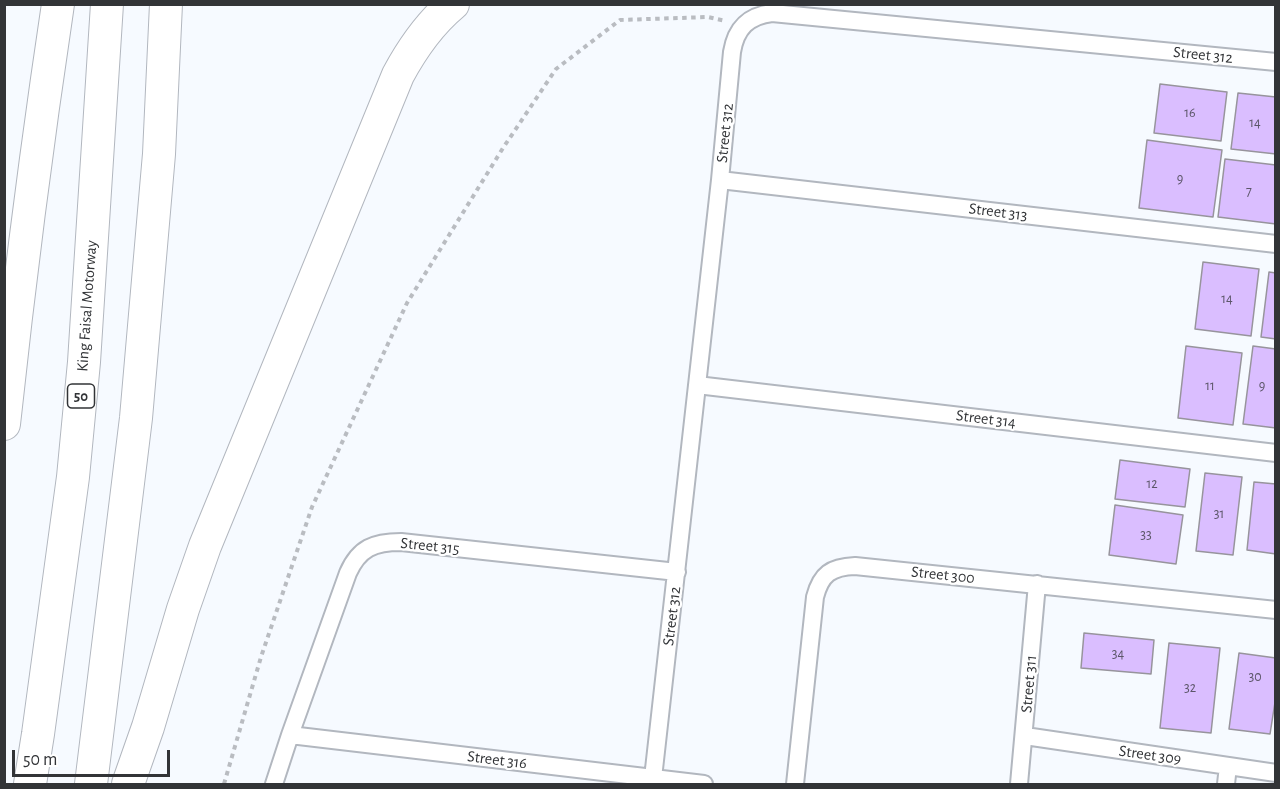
<!DOCTYPE html>
<html>
<head>
<meta charset="utf-8">
<style>
  body { margin:0 }
  #map { position:relative; width:1280px; height:789px; overflow:hidden; background:#f6faff; font-family:"Alegreya Sans",sans-serif }
  canvas { display:block }
  .frame { position:absolute; inset:0; border:6px solid #323437; pointer-events:none }
  .scale { position:absolute; left:12px; top:750px; width:158px; height:27px; box-sizing:border-box; border:3px solid #323437; border-top:0; padding-left:8px; font-size:18px; line-height:21px; white-space:nowrap; color:#323437; -webkit-text-stroke:4px #fff; paint-order:stroke }
</style>
</head>
<body>
<div id="map">
<canvas width="1280" height="789"></canvas>
<div class="frame"></div>
<div class="scale">50 m</div>
</div>
<script>
const c = document.querySelector('canvas').getContext('2d');
c.lineJoin = 'round';
function fill(path, color) {
  c.fillStyle = color;
  c.fill(path, 'evenodd');
}
function strokePath(path, color, width, dash) {
  c.strokeStyle = color;
  c.lineWidth = width;
  c.lineCap = dash ? 'butt' : 'round';
  c.setLineDash(dash || []);
  c.stroke(path);
}
function label(font, color, halo, rows, align = 'center') {
  c.font = font + ' "Alegreya Sans",sans-serif';
  c.lineWidth = 4.5;
  c.setLineDash([]);
  c.textBaseline = 'middle';
  c.strokeStyle = halo;
  c.fillStyle = color;
  for (const [text, x, y, turn = 0] of rows) {
    c.save();
    c.translate(x, y);
    c.rotate((+turn || 0) * Math.PI / 180);
    c.textAlign = isNaN(turn) ? turn : align;
    if (halo) c.strokeText(text, 0, 0);
    c.fillText(text, 0, 0);
    c.restore();
  }
}
const building = new Path2D(`
  M 1160,84 L 1227,92 L 1221,141 L 1154,133 Z
  M 1238,93 L 1276,97 L 1276,154 L 1231,149 Z
  M 1147,140 L 1222,150 L 1213,217 L 1139,208 Z
  M 1225,159 L 1276,165 L 1276,224 L 1218,217 Z
  M 1203,262 L 1259,269 L 1251,336 L 1195,329 Z
  M 1269,272 L 1276,273 L 1276,339 L 1261,337 Z
  M 1186,346 L 1242,353 L 1233,425 L 1178,418 Z
  M 1253,346 L 1276,349 L 1276,428 L 1243,424 Z
  M 1120,460 L 1190,469 L 1185,507 L 1115,499 Z
  M 1205,473 L 1242,477 L 1233,555 L 1196,551 Z
  M 1254,482 L 1276,484 L 1276,554 L 1247,550 Z
  M 1115,505 L 1183,515 L 1176,564 L 1109,555 Z
  M 1084,633 L 1154,640 L 1151,674 L 1081,668 Z
  M 1169,643 L 1220,648 L 1211,733 L 1160,728 Z
  M 1239,653 L 1276,658 L 1276,696 L 1270,734 L 1229,729 Z`);
const path = new Path2D(`
  M 224,784 L 261,657 L 312,507 L 407,303 L 503,148 L 556,69 L 620,20 L 708,17 L 726,21`);
const street = new Path2D(`
  M 720,180 L 1276,244
  M 697,385 L 1276,453
  M 290,735 L 704,784
  M 1025,736 L 1276,773
  M 653,778 L 720,180 L 732,52 C 736,28 748,16 772,13 L 1276,62
  M 274,784 L 290,735 L 348,573 C 359,548 374,542 401,542 L 677,572
  M 795,784 L 815,597 C 821,574 831,567 855,566 L 1276,610
  M 1019,784 L 1037,584
  M 1226,784 L 1228,766`);
const highway = new Path2D(`
  M 4,424 C 19,284 37,144 58,4
  M 30,784 L 38,734 L 73,477 L 84,362 L 107,4
  M 91,784 L 136,418 L 159,154 L 166,4
  M 128,784 L 148,727 L 183,609 L 205,546 L 398,75 C 412,49 429,24 453,4`);
const numberNames = [
  ["16",1190,113],
  ["14",1255,123],
  ["9",1180,179],
  ["7",1249,191],
  ["14",1227,299],
  ["11",1210,386],
  ["9",1262,386],
  ["12",1152,484],
  ["31",1219,514],
  ["33",1146,535],
  ["34",1118,654],
  ["30",1255,677],
  ["32",1190,688]
];
const shields = [
  [81,396,27]
];
const shieldNames = [
  ["50",81,396]
];
const streetNames = [
  ["Street 312",1203,55,6],
  ["Street 312",725,133,-84],
  ["Street 313",998,212,7],
  ["King Faisal Motorway",87,306,-86],
  ["Street 314",986,419,7],
  ["Street 315",430,546,6],
  ["Street 300",943,575,6],
  ["Street 312",672,616,-83],
  ["Street 311",1029,684,-85],
  ["Street 309",1150,755,8],
  ["Street 316",497,760,7]
];
fill(building, '#dabeff');
strokePath(building, '#97949c', 1.5);
strokePath(street, '#b2b7bf', 20);
strokePath(highway, '#b2b7bf', 34);
strokePath(path, '#b9bcc1', 4, [4.5, 4.5]);
strokePath(street, '#fff', 16);
strokePath(highway, '#fff', 32);
label('14px', '#5c5669', null, numberNames);
for (const [x, y, w] of shields) {
  const box = new Path2D();
  box.roundRect(x - w / 2, y - 12, w, 24, 4.5);
  c.fillStyle = '#fff';
  c.fill(box);
  strokePath(box, '#323437', 1.5);
}
label('bold 15px', '#323437', null, shieldNames);
label('16px', '#323437', '#fff', streetNames);
</script>
</body>
</html>
